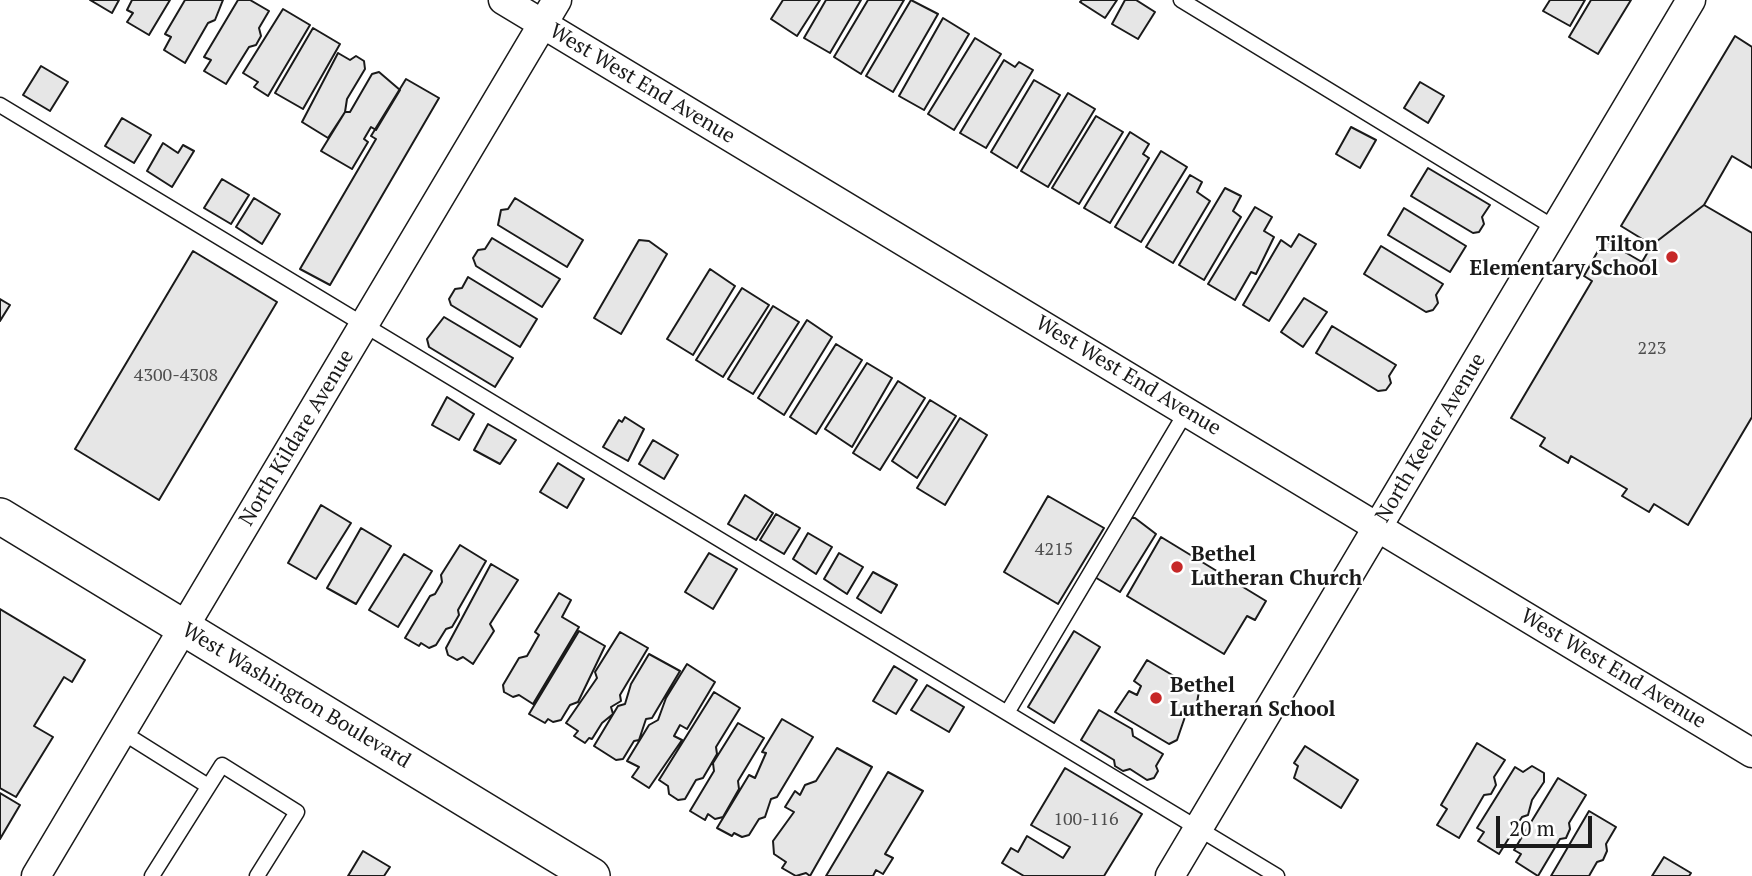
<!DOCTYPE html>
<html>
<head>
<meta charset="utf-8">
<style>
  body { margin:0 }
  #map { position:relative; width:1752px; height:876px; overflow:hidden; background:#fff; font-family:"PT Serif",serif }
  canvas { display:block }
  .scale { position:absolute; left:1496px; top:816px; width:96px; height:32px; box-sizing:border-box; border:4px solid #1a1a1a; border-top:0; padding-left:9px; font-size:21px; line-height:24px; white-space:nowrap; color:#1a1a1a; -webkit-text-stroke:5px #fff; paint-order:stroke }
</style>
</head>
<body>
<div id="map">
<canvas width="1752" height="876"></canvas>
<div class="scale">20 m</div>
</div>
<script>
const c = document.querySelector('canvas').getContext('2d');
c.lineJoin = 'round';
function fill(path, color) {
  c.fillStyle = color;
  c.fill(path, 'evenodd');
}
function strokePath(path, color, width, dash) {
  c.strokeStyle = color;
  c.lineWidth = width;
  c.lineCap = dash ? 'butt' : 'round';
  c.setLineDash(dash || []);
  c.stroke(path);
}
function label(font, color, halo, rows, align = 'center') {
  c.font = font + ' "PT Serif",serif';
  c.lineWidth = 5;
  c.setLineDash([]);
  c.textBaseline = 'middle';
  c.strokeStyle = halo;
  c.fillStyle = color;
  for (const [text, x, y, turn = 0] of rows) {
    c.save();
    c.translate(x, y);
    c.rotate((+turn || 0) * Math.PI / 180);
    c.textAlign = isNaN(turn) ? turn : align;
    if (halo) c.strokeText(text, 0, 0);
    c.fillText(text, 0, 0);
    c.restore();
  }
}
const building = new Path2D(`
  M 90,0 L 119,0 L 112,13 Z
  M 132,0 L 170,0 L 149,35 L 127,22 L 133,13 L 127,10 Z
  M 185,0 L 223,0 L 215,20 L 208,23 L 185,63 L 164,50 L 171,37 L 165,34 Z
  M 238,0 L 250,0 L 269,11 L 259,28 L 261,36 L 256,45 L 249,47 L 226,84 L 204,71 L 211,60 L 204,57 Z
  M 783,0 L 820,0 L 797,36 L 771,19 Z
  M 826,0 L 861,0 L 830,53 L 804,38 Z
  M 868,0 L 904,0 L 861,74 L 834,57 Z
  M 911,0 L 938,14 L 893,92 L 866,76 Z
  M 1082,0 L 1117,0 L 1105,18 L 1080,2 Z
  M 1125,0 L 1136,0 L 1155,12 L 1138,39 L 1112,24 Z
  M 1550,0 L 1585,0 L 1570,26 L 1543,11 Z
  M 1591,0 L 1631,0 L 1598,54 L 1569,37 Z
  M 283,9 L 310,25 L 268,96 L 254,87 L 258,82 L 243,73 Z
  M 943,18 L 969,34 L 924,110 L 899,96 Z
  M 313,28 L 340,44 L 303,109 L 275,93 Z
  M 1735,36 L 1752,47 L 1752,168 L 1732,156 L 1704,205 L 1652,245 L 1621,226 Z
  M 975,38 L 1001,54 L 954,130 L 928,114 Z
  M 338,53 L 350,60 L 356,56 L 364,61 L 365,69 L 347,99 L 345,112 L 328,138 L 302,122 Z
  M 1004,60 L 1015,67 L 1019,62 L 1033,70 L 986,148 L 960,133 Z
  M 41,66 L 68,82 L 50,111 L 23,95 Z
  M 379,72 L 400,90 L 376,130 L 371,127 L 364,139 L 368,142 L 352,169 L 321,151 L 345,112 L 350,112 L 372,74 Z
  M 406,79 L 439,98 L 330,285 L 300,269 L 376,139 L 371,136 Z
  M 1034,80 L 1060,95 L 1017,168 L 991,152 Z
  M 1420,82 L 1444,96 L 1428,123 L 1404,108 Z
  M 1068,93 L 1095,109 L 1048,187 L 1021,171 Z
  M 1096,116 L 1123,132 L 1079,204 L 1052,188 Z
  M 122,118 L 151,135 L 134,163 L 105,146 Z
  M 1351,127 L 1376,140 L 1360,168 L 1336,154 Z
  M 1130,132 L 1149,144 L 1143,154 L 1149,158 L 1110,223 L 1084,208 Z
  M 163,143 L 178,153 L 183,145 L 194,151 L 172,187 L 147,171 Z
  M 1161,151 L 1187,167 L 1141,242 L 1115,227 Z
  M 1428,168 L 1490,205 L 1482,217 L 1484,224 L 1479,232 L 1473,233 L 1411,196 Z
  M 1190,175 L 1202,182 L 1197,192 L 1210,201 L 1173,263 L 1146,247 Z
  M 222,179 L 249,195 L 231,224 L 204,208 Z
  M 1225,188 L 1241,196 L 1233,211 L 1241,217 L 1204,280 L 1179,265 Z
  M 254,198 L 280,214 L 262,244 L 236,227 Z
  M 515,198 L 583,240 L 567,267 L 498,225 L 501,210 L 508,209 Z
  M 1704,205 L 1752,233 L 1752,417 L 1688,525 L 1654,504 L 1649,512 L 1622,496 L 1627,489 L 1571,456 L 1568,463 L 1540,446 L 1545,438 L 1511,418 L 1592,281 L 1584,276 L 1604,240 L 1642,262 L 1652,245 Z
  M 1255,207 L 1272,217 L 1264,231 L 1274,237 L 1256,274 L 1251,272 L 1235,300 L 1208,284 Z
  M 1404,208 L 1466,246 L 1450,272 L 1388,235 Z
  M 1299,234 L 1316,244 L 1269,321 L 1243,305 L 1281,240 L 1291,247 Z
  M 492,238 L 560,279 L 542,307 L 476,266 L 473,258 L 478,250 L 485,249 Z
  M 639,240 L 649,241 L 667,254 L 621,334 L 594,318 Z
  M 1381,246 L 1443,284 L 1436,295 L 1438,303 L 1433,310 L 1426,312 L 1364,274 Z
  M 193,251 L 277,302 L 159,500 L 75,449 Z
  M 710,269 L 735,286 L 693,355 L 667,339 Z
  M 468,277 L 537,319 L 520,347 L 451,305 L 449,299 L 455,289 L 462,288 Z
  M 742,288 L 769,305 L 723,377 L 696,360 Z
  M 1304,298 L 1327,312 L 1303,347 L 1281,332 Z
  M 0,299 L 10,305 L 0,321 Z
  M 773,306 L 799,322 L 753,394 L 728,379 Z
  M 444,317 L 513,358 L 495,387 L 429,347 L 427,339 Z
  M 807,320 L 832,337 L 784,415 L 758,398 Z
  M 1332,326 L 1396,365 L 1389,376 L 1391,383 L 1386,390 L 1378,391 L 1316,353 Z
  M 836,344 L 862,360 L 816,434 L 790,417 Z
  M 867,363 L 892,378 L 852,447 L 825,429 Z
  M 898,381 L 925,398 L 880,470 L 853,453 Z
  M 447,397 L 474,414 L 459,440 L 432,425 Z
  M 930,400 L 956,416 L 917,478 L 892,461 Z
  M 625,417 L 644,429 L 628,461 L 603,447 L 619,420 L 622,422 Z
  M 960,418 L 987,435 L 945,505 L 917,488 Z
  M 488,424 L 516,440 L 500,464 L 474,450 Z
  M 653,440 L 678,455 L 664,479 L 639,464 Z
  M 558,463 L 584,479 L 567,508 L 540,492 Z
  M 745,495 L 773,513 L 756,540 L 728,524 Z
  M 1048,496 L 1104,528 L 1058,604 L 1004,572 Z
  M 321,505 L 351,523 L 316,579 L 288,563 Z
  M 776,514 L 800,528 L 784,554 L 760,540 Z
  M 1129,518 L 1135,518 L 1156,534 L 1120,592 L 1093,576 Z
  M 361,528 L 391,546 L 356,604 L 327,588 Z
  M 808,533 L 832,547 L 816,574 L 793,559 Z
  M 1161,537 L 1266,601 L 1255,620 L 1247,616 L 1224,654 L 1127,596 Z
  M 460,545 L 486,561 L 458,610 L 459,615 L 452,627 L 446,629 L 436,645 L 429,648 L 421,643 L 419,646 L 405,638 L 430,596 L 435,594 L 442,582 L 441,575 Z
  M 709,553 L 737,569 L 713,609 L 685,592 Z
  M 839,553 L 863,567 L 847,594 L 824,579 Z
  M 404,554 L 432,571 L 398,627 L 369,610 Z
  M 491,564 L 518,580 L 490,624 L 494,631 L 473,664 L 463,657 L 457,660 L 448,655 L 446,648 Z
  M 873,572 L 897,585 L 881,613 L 857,598 Z
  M 559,593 L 571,600 L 562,617 L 579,627 L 533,704 L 519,695 L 513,697 L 504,692 L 503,685 L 519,658 L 527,656 L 539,635 L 535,632 Z
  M 0,609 L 85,660 L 72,682 L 64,677 L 34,726 L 53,737 L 16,797 L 0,788 Z
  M 579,631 L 605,646 L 578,702 L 570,705 L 561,720 L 553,722 L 548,719 L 545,723 L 529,714 Z
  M 1074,631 L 1100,647 L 1054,723 L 1028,707 Z
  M 620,632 L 648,648 L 620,695 L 621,701 L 611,707 L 613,714 L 602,723 L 592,739 L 589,738 L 585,743 L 574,736 L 578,731 L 566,723 L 597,678 L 595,672 Z
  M 649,654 L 680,671 L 652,718 L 646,719 L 639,740 L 634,741 L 623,759 L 616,760 L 594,746 L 618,706 L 625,704 L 631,684 Z
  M 1147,660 L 1199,691 L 1196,709 L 1187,711 L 1177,740 L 1169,744 L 1115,712 L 1129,691 L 1137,695 L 1141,686 L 1134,681 Z
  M 687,664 L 715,682 L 687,729 L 680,725 L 674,736 L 682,740 L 649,788 L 632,777 L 639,767 L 627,761 L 649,725 L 658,720 L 666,698 Z
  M 894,666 L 917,680 L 896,714 L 873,701 Z
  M 927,685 L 964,707 L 949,732 L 911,710 Z
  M 714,692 L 740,708 L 716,747 L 717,754 L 703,778 L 696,780 L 685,799 L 678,800 L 669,794 L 668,786 L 659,780 Z
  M 1099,710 L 1132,729 L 1133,736 L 1163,754 L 1156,766 L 1158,771 L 1154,778 L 1147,780 L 1130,769 L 1123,771 L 1115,766 L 1114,760 L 1081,740 Z
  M 782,719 L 813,737 L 777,797 L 771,799 L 765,817 L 759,819 L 749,835 L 742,837 L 734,833 L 732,836 L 717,828 L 749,775 L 755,778 L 766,753 L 762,752 Z
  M 738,723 L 764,738 L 738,781 L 739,789 L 723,817 L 715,819 L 708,814 L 705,820 L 690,811 L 714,771 L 713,763 Z
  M 1477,743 L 1505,760 L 1494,777 L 1496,785 L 1491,794 L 1484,795 L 1459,838 L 1437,825 L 1447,809 L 1441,805 Z
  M 1305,746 L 1358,780 L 1341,808 L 1294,778 L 1298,766 L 1294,763 Z
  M 837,748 L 872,767 L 810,876 L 806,873 L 796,876 L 782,868 L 786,862 L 774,854 L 773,841 L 794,812 L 785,807 L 795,791 L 800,795 L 805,785 L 816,781 Z
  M 1532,766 L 1544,773 L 1544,782 L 1532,800 L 1528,815 L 1522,817 L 1499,854 L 1478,841 L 1484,832 L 1477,828 L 1515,767 L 1523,772 Z
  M 1065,768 L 1142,814 L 1104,876 L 1024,876 L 1002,863 L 1011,848 L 1018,852 L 1027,836 L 1063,858 L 1070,847 L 1031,825 Z
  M 888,772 L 923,791 L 885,854 L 893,858 L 883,874 L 876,870 L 873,876 L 826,876 Z
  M 1558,778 L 1586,795 L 1569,823 L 1570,829 L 1566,838 L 1560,839 L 1538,876 L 1516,862 L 1521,854 L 1514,850 Z
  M 0,793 L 20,805 L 0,839 Z
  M 1589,811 L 1616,827 L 1606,844 L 1607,851 L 1603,860 L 1597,862 L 1589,876 L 1551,876 Z
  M 363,851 L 390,867 L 384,876 L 348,876 Z
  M 1664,857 L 1691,873 L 1689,876 L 1652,876 Z`);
const service = new Path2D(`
  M 1181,0 L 1555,228
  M 0,105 L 1277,876
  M 1007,713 L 1186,412
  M 122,732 L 208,786
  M 152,876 L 222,765 L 297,812 L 257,876`);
const minor = new Path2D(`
  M 503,0 L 1752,753
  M 36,876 L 557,0
  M 1170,876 L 1691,0`);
const tertiary = new Path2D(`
  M 0,516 L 592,876`);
const markers = [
  [1672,257,7,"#c62828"],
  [1177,567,7,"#c62828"],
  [1156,698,7,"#c62828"]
];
const numberNames = [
  ["223",1652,349],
  ["4300-4308",176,376],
  ["4215",1054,550],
  ["100-116",1086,820]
];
const streetNames = [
  ["West West End Avenue",642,84,31],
  ["West West End Avenue",1128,376,31],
  ["North Kildare Avenue",297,438,-59],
  ["North Keeler Avenue",1431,438,-59],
  ["West West End Avenue",1613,669,31],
  ["West Washington Boulevard",296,696,31]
];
const poiNames = [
  ["Tilton",1658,245,"right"],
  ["Elementary School",1658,269,"right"],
  ["Bethel",1191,555],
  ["Lutheran Church",1191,579],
  ["Bethel",1170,686],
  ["Lutheran School",1170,710]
];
fill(building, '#e6e6e6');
strokePath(building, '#1a1a1a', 2);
strokePath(service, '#1a1a1a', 17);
strokePath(minor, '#1a1a1a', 31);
strokePath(tertiary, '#1a1a1a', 38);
strokePath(service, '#fff', 14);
strokePath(minor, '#fff', 28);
strokePath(tertiary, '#fff', 35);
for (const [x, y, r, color] of markers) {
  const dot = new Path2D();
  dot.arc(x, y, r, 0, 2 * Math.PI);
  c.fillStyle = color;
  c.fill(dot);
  strokePath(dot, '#fff', 2.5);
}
label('18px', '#4d4d4d', null, numberNames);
label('21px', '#1a1a1a', '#fff', streetNames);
label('bold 21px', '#1a1a1a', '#fff', poiNames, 'left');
</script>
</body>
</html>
